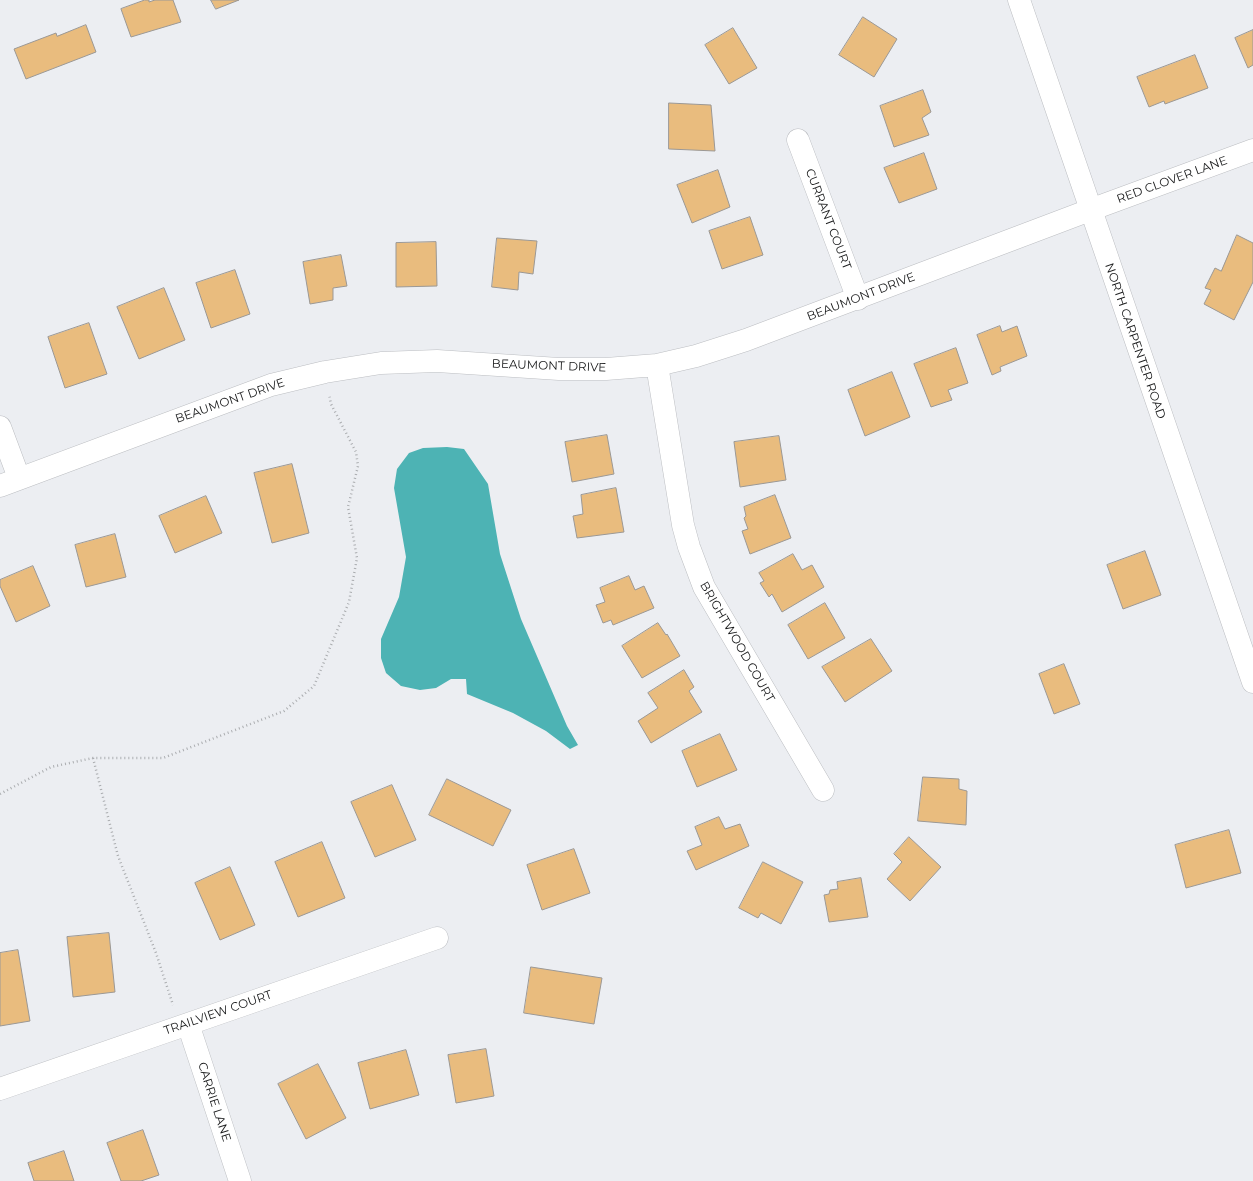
<!DOCTYPE html>
<html>
<head>
<meta charset="utf-8">
<style>
  body { margin:0 }
  canvas { display:block; background:#eceef2 }
</style>
</head>
<body>
<canvas width="1253" height="1181"></canvas>
<script>
const c = document.querySelector('canvas').getContext('2d');
c.lineJoin = 'round';
function fill(path, color) {
  c.fillStyle = color;
  c.fill(path, 'evenodd');
}
function strokePath(path, color, width, dash) {
  c.strokeStyle = color;
  c.lineWidth = width;
  c.lineCap = dash ? 'butt' : 'round';
  c.setLineDash(dash || []);
  c.stroke(path);
}
function label(font, color, halo, rows, align = 'center') {
  c.font = font + ' Montserrat,sans-serif';
  c.lineWidth = 3.5;
  c.setLineDash([]);
  c.textBaseline = 'middle';
  c.strokeStyle = halo;
  c.fillStyle = color;
  for (const [text, x, y, turn = 0] of rows) {
    c.save();
    c.translate(x, y);
    c.rotate((+turn || 0) * Math.PI / 180);
    c.textAlign = isNaN(turn) ? turn : align;
    if (halo) c.strokeText(text, 0, 0);
    c.fillText(text, 0, 0);
    c.restore();
  }
}
const water = new Path2D(`
  M 447,447 L 464,449 L 488,484 L 500,554 L 521,619 L 567,726 L 578,745 L 570,749 L 546,731 L 513,713 L 467,694 L 466,679 L 451,679 L 436,688 L 420,690 L 401,686 L 386,673 L 381,658 L 381,639 L 399,597 L 406,557 L 394,488 L 397,469 L 409,453 L 423,448 Z`);
const building = new Path2D(`
  M 145,0 L 149,0 L 149,2 L 155,0 L 173,0 L 181,22 L 131,37 L 121,9 Z
  M 211,0 L 239,0 L 216,9 Z
  M 863,17 L 897,39 L 874,77 L 839,55 Z
  M 86,25 L 96,52 L 26,79 L 14,49 L 56,33 L 57,36 Z
  M 733,28 L 757,68 L 729,84 L 705,45 Z
  M 1253,30 L 1253,65 L 1248,68 L 1235,38 Z
  M 1195,55 L 1208,88 L 1165,104 L 1164,101 L 1149,107 L 1137,77 Z
  M 923,90 L 931,112 L 922,118 L 929,135 L 894,147 L 880,106 Z
  M 669,103 L 711,105 L 715,151 L 669,149 Z
  M 924,153 L 937,189 L 899,203 L 884,168 Z
  M 718,170 L 730,207 L 692,223 L 677,185 Z
  M 750,217 L 763,255 L 722,269 L 709,231 Z
  M 1237,235 L 1253,243 L 1253,282 L 1234,320 L 1204,304 L 1211,290 L 1205,288 L 1215,268 L 1221,271 Z
  M 497,238 L 537,241 L 533,274 L 519,272 L 518,290 L 492,287 Z
  M 436,242 L 437,286 L 396,287 L 396,243 Z
  M 341,255 L 347,286 L 333,288 L 333,300 L 310,304 L 303,262 Z
  M 235,270 L 250,314 L 211,328 L 196,283 Z
  M 164,288 L 185,340 L 139,359 L 117,307 Z
  M 89,323 L 107,374 L 65,388 L 48,337 Z
  M 1000,326 L 1002,332 L 1017,326 L 1027,356 L 1000,367 L 1001,371 L 992,375 L 977,335 Z
  M 956,348 L 968,383 L 948,390 L 952,400 L 931,407 L 914,364 Z
  M 892,372 L 910,417 L 865,436 L 848,390 Z
  M 607,435 L 614,474 L 572,482 L 565,442 Z
  M 779,436 L 786,480 L 740,487 L 734,442 Z
  M 292,464 L 309,533 L 272,543 L 254,473 Z
  M 616,488 L 624,532 L 577,538 L 573,516 L 583,514 L 581,495 Z
  M 775,495 L 791,538 L 750,554 L 742,531 L 748,529 L 744,518 L 746,516 L 744,507 Z
  M 206,496 L 222,533 L 175,553 L 159,516 Z
  M 115,534 L 126,577 L 86,587 L 75,545 Z
  M 1145,551 L 1161,595 L 1123,609 L 1107,565 Z
  M 793,554 L 802,570 L 812,565 L 824,587 L 782,612 L 772,594 L 769,597 L 760,583 L 764,581 L 759,573 Z
  M 33,566 L 50,606 L 16,622 L 0,586 L 0,580 Z
  M 629,576 L 635,590 L 644,586 L 654,608 L 613,625 L 611,620 L 603,623 L 596,605 L 605,602 L 600,588 Z
  M 825,603 L 845,638 L 808,659 L 788,625 Z
  M 658,623 L 666,635 L 667,634 L 680,656 L 642,678 L 622,646 Z
  M 871,639 L 892,671 L 845,702 L 822,667 Z
  M 1064,664 L 1080,704 L 1054,714 L 1039,674 Z
  M 684,670 L 694,687 L 689,691 L 702,712 L 651,743 L 638,721 L 658,708 L 648,693 Z
  M 720,734 L 737,770 L 697,787 L 682,751 Z
  M 923,777 L 959,779 L 959,789 L 967,791 L 966,825 L 918,821 Z
  M 447,779 L 511,810 L 493,846 L 429,815 Z
  M 392,785 L 416,840 L 375,857 L 351,802 Z
  M 719,817 L 725,829 L 740,824 L 749,846 L 696,870 L 687,851 L 702,845 L 695,827 Z
  M 1229,830 L 1241,873 L 1186,888 L 1175,845 Z
  M 909,837 L 941,867 L 910,901 L 887,879 L 902,862 L 894,854 Z
  M 322,842 L 345,898 L 298,917 L 275,862 Z
  M 574,849 L 590,893 L 542,910 L 527,865 Z
  M 763,862 L 803,882 L 781,924 L 761,913 L 758,918 L 739,908 Z
  M 230,867 L 255,925 L 220,940 L 195,883 Z
  M 861,878 L 868,917 L 829,922 L 824,895 L 829,894 L 830,890 L 838,889 L 837,882 Z
  M 109,933 L 115,992 L 73,997 L 67,937 Z
  M 18,950 L 30,1021 L 0,1026 L 0,953 Z
  M 531,967 L 602,978 L 594,1024 L 524,1013 Z
  M 486,1049 L 494,1096 L 456,1103 L 448,1055 Z
  M 406,1050 L 419,1095 L 370,1109 L 358,1063 Z
  M 318,1064 L 346,1118 L 306,1139 L 278,1084 Z
  M 143,1130 L 159,1175 L 141,1181 L 121,1181 L 107,1143 Z
  M 64,1151 L 74,1181 L 34,1181 L 28,1163 Z`);
const path = new Path2D(`
  M 93,758 L 118,856 L 156,953 L 173,1005
  M 0,794 L 51,767 L 93,758 L 163,758 L 284,711 L 314,686 L 349,602 L 357,558 L 348,507 L 358,466 L 356,452 L 331,404 L 329,394`);
const minor = new Path2D(`
  M 1019,0 L 1253,682
  M 798,140 L 858,299
  M 657,365 L 683,525 L 689,547 L 704,587 L 823,790
  M 0,427 L 19,478
  M 0,486 L 271,385 L 325,372 L 381,363 L 437,361 L 559,369 L 606,369 L 657,365 L 696,356 L 746,340 L 1090,210 L 1253,150
  M 188,1024 L 240,1181
  M 0,1089 L 437,938`);
const streetNames = [
  ["RED CLOVER LANE",1172,180,-20],
  ["CURRANT COURT",828,219,69],
  ["BEAUMONT DRIVE",861,297,-21],
  ["NORTH CARPENTER ROAD",1135,341,71],
  ["BEAUMONT DRIVE",549,366,2],
  ["BEAUMONT DRIVE",230,401,-19],
  ["BRIGHTWOOD COURT",737,642,60],
  ["TRAILVIEW COURT",218,1013,-19],
  ["CARRIE LANE",214,1102,72]
];
fill(water, '#4db3b4');
fill(building, '#e9bc7e');
strokePath(building, '#9b9895', 1);
strokePath(minor, '#bcbec2', 23);
strokePath(path, '#abadb0', 2.5, [1, 3]);
strokePath(minor, '#fff', 22);
label('12px', '#171819', '#fff', streetNames);
</script>
</body>
</html>
